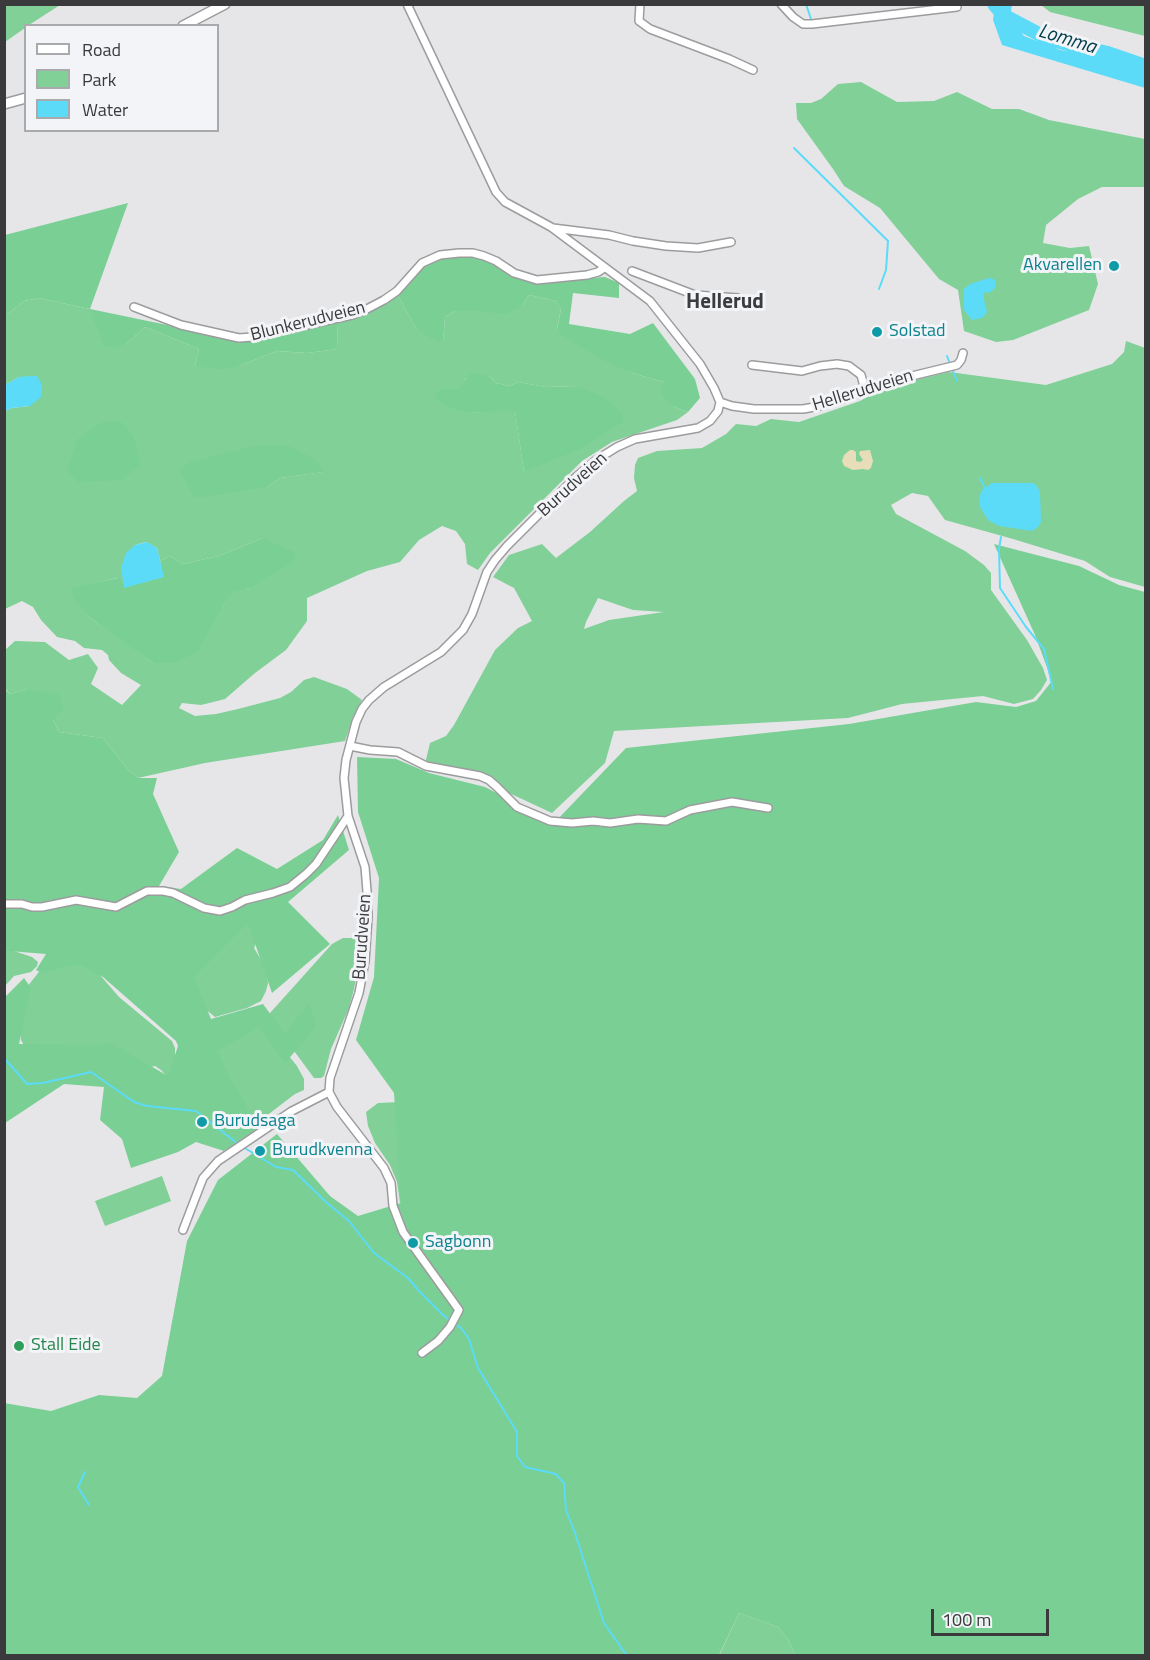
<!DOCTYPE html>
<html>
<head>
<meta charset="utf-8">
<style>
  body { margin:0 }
  #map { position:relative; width:1150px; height:1660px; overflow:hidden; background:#e6e6e9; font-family:"Titillium Web",sans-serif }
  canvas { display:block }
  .frame { position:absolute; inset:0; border:6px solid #3a3a3c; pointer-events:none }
  .legend { position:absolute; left:24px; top:24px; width:195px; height:108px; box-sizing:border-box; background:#f3f4f7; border:2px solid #a9aaac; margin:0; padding:8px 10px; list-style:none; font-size:18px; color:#3a3a3c }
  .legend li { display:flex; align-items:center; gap:12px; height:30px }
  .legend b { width:30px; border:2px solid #a9aaac }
  .scale { position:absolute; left:931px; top:1609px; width:118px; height:27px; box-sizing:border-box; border:3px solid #3a3a3c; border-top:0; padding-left:8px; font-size:18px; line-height:21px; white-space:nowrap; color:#3a3a3c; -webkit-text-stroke:4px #f3f4f7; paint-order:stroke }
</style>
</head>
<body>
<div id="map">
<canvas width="1150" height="1660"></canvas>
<div class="frame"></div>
<ul class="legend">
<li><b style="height:8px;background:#fff"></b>Road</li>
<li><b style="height:16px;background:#80d097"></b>Park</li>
<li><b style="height:16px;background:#5cdbf9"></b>Water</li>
</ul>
<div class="scale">100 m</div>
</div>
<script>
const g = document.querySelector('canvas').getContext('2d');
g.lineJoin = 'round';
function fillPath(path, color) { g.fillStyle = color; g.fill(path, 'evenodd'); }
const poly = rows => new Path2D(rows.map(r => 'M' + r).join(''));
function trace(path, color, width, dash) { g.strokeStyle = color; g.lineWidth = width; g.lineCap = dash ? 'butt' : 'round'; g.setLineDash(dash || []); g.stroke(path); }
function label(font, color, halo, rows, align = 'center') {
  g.font = font + ' "Titillium Web",sans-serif'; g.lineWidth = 6; g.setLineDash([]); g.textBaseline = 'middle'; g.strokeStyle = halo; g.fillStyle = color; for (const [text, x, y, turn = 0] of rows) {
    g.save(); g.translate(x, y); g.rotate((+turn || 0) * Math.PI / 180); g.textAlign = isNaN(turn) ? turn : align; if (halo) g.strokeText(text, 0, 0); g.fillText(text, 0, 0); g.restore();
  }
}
const green = poly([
  [5,4,60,4,60,5,29,25,26,26,25,28,5,42,5,25,6,23,5,20],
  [1041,5,1145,5,1145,36,1050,12],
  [861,82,897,102,934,101,957,92,992,109,1019,109,1049,120,1145,139,1145,187,1102,187,1078,199,1046,225,1043,243,1070,248,1089,246,1098,284,1089,310,1013,340,996,342,964,331,958,290,939,279,880,208,844,186,833,169,797,119,796,103,811,103,821,99,838,84],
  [397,294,416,328,443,341,445,317,455,311,479,311,522,306,529,295,556,301,561,309,557,329,632,373,664,382,674,407,688,412,677,420,612,442,582,461,490,553,478,570,467,564,465,544,456,531,442,526,419,540,400,562,367,571,307,598,307,621,286,650,255,673,225,699,201,705,182,703,179,708,195,716,216,714,238,709,280,698,291,692,304,680,314,677,347,689,362,700,353,717,345,741,205,763,138,778,129,771,103,738,59,732,53,720,27,689,10,694,5,688,5,650,15,641,45,642,69,660,88,654,98,668,91,684,122,705,141,685,121,673,109,660,108,655,102,650,84,648,75,641,57,637,41,620,33,607,22,601,5,609,5,411,12,408,30,406,19,377,5,385,5,316,24,301,39,298,90,309,126,344,145,327,199,349,195,366,239,366,277,351,307,353,338,349,337,323,371,312],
  [489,376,496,383,510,386,518,382,545,387,578,386,624,420,524,472,515,410,468,413,441,389,458,389,462,385,466,378],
  [287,445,323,472,280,478,267,487],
  [263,538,250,588,234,590,222,607,153,663,89,617,71,589,117,578,124,588,135,545,146,542,157,548,160,561,170,556,183,564,219,556],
  [1126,341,1145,348,1145,587,1110,577,1085,561,1013,539,945,520,928,496,912,493,891,505,896,514,965,551,984,565,991,573,991,590,1027,640,1043,668,1047,680,1041,690,1033,699,1014,704,983,696,902,704,848,718,614,731,605,763,552,813,509,793,491,776,455,767,443,767,425,764,430,743,446,736,454,725,495,650,518,628,532,621,514,588,493,577,509,555,542,544,556,558,590,532,624,501,637,491,634,478,635,465,638,458,657,451,702,448,726,434,736,424,756,426,771,419,799,422,860,401,882,388,949,372,1046,385,1112,364,1124,352],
  [598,598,633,610,664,612,609,620,584,629,586,622],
  [246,913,260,935,254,948,266,968,268,983,266,991,261,1001,247,1008,215,1017,204,1008,189,975],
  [343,938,354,938,360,942,361,949,354,989,349,1008,331,1049,324,1076,321,1078,314,1078,269,1017,270,1013,332,944],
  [5,948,32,957,38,962,37,966,31,972,14,976,5,986],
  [71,960,94,968,119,997,172,1041,175,1048,175,1077,172,1082,161,1070,155,1066,147,1068,29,1054,21,1040,19,1020,27,987,42,968],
  [256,1023,268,1030,297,1066,304,1079,304,1090,295,1094,257,1123,249,1113,212,1048],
  [399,1102,442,1187,400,1203,397,1182,390,1165,375,1143,368,1126,366,1112,378,1103],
  [162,1176,171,1201,105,1226,95,1201],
  [739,1613,778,1627,789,1641,795,1655,719,1656]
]);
const forest = poly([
  [128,203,90,309,172,326,251,340,337,323,338,349,307,353,277,351,239,366,220,369,195,366,199,349,145,327,126,344,113,348,103,345,90,309,39,298,24,301,5,316,5,235],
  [473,254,528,282,605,277,619,283,619,298,573,293,569,324,630,334,653,323,695,379,700,398,688,412,674,407,662,395,661,390,664,382,632,373,597,357,563,336,557,330,561,309,556,301,529,295,522,306,506,314,479,311,455,311,445,317,443,341,438,341,423,334,416,328,397,294,426,264,443,256],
  [471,372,489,376,496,383,510,386,518,382,545,387,578,386,605,398,622,414,624,421,582,448,524,472,515,411,468,413,445,406,435,398,436,394,441,389,458,389],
  [120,421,134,437,141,465,121,480,78,482,67,470,78,439,101,423],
  [287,445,316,460,324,472,280,478,267,487,195,498,180,471,188,463,252,446],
  [263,538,296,553,294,561,250,588,234,591,222,607,197,652,176,662,153,663,127,645,89,617,74,599,71,588,118,578,125,587,163,577,160,561,170,556,183,564,219,556],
  [994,544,1079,566,1119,585,1145,592,1145,1655,795,1655,789,1641,778,1627,739,1613,719,1655,5,1655,4,1403,51,1411,99,1395,137,1398,162,1376,187,1241,218,1180,277,1134,330,1196,358,1216,401,1203,394,1093,356,1040,374,977,379,878,358,812,357,757,396,759,429,773,485,787,554,823,626,748,849,724,976,702,1016,707,1036,701,1052,681,1035,635],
  [4,688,10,694,27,689,59,694,63,709,53,720,59,732,103,738,129,771,138,778,157,778,153,794,179,852,159,886,181,889,237,848,277,869,323,840,338,815,349,850,288,902,330,944,272,993,248,923,194,977,211,1019,263,1004,285,1034,309,1002,316,1027,285,1063,259,1027,218,1051,226,1071,259,1128,224,1151,196,1142,178,1152,131,1168,122,1139,100,1120,104,1087,64,1084,5,1123,5,997,24,978,31,988,19,1044,99,1045,109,1042,168,1076,178,1046,176,1041,103,977,82,965,66,966,42,973,36,970,46,954,9,951,5,948]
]);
const sand = poly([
  [850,450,853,450,856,452,856,461,860,462,863,460,859,454,860,451,870,450,873,461,871,468,868,470,863,469,853,470,844,466,842,461,844,455]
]);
const water = poly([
  [995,4,1012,5,1010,17,1024,36,1060,50,1110,56,1145,71,1145,88,1002,45,993,20],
  [989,278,994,279,996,282,995,288,989,293,985,292,983,295,987,312,982,318,972,320,964,310,964,289,970,284],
  [31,376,37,376,42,385,41,397,30,406,12,408,5,411,5,385,19,377],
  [992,483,1033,483,1037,486,1040,492,1041,522,1038,527,1032,531,999,526,988,520,980,507,979,498,982,490],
  [147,542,157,548,164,577,124,588,121,568,126,553,135,545]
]);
const stream = poly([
  [806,4,811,19],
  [794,148,888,241,886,270,879,289],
  [947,356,949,361],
  [953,371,957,381],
  [980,478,985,488],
  [1001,537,999,549,1000,588,1026,627,1044,649,1053,689],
  [4,1058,27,1084,43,1083,91,1072,134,1102,147,1106,196,1111,238,1144],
  [243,1147,276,1167,293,1170,327,1203,349,1221,374,1253,408,1278,418,1290,444,1316,461,1328,469,1339,478,1368,517,1432,517,1456,525,1467,556,1474,564,1483,566,1510,575,1533,604,1623,627,1656],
  [85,1472,78,1487,89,1505]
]);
const river = poly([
  [994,4,1003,15,1050,40,1108,53,1146,66]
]);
const street = poly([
  [407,4,496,192,505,202,551,227,650,301,700,364,714,388,720,402,718,411,710,421,698,428,635,439,617,447,596,460,577,476,507,546,495,560,487,572,472,614,463,630,441,652,384,687,369,700,362,709,356,722,346,760,344,778,348,816,365,867,367,891,368,917,365,961,359,993,330,1078,329,1092,337,1107,384,1168,391,1183,393,1206,403,1232,459,1310,450,1327,438,1341,422,1353],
  [640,4,639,21,650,29,729,59,753,70],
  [781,4,793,17,803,24,812,24,957,7],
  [553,228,609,235,633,241,666,246,698,248,731,242],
  [632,271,695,295,738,298],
  [134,307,181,325,239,338,252,337,352,315,365,310,384,300,397,291,422,263,440,255,459,253,473,253,484,256,496,261,514,273,537,280,587,275,598,272,604,268],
  [752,365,802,371,820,366,837,364,849,366,861,375,865,390],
  [720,402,732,406,754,409,803,409,820,406,841,400,879,384,957,365,961,360,963,353],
  [350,746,370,750,398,752,426,766,480,776,489,780,497,787,517,807,550,821,572,823,593,821,610,823,638,819,666,821,690,810,732,802,768,808],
  [4,904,22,904,32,907,42,907,76,900,116,907,147,891,163,891,173,893,204,908,220,911,232,907,245,900,273,893,290,887,306,874,316,864,348,816],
  [183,1230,203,1178,218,1161,292,1111,329,1092]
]);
const secondary = poly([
  [183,26,225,4],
  [4,104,26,98]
]);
const markers = [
  [1114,266,6,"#0f9aa8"],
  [877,332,6,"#0f9aa8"],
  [202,1122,6,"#0f9aa8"],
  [260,1151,6,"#0f9aa8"],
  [413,1243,6,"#0f9aa8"],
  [19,1346,6,"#2e9e5b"]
];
const cultureNames = [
  ["Akvarellen",1102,266,"right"],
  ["Solstad",889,332],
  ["Burudsaga",214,1122],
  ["Burudkvenna",272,1151],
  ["Sagbonn",425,1243]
];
const streetNames = [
  ["Blunkerudveien",308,322,-14],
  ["Hellerudveien",863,391,-17],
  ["Burudveien",573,485,-42],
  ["Burudveien",363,937,-86]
];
const leisureNames = [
  ["Stall Eide",31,1346]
];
const waterNames = [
  ["Lomma",1067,40,17]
];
const quarterNames = [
  ["Hellerud",725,303]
];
fillPath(green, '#80d097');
fillPath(forest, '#7acf94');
fillPath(sand, '#e7ddb8');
fillPath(water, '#5cdbf9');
trace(stream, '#5cdbf9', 2);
trace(river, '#5cdbf9', 14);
trace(street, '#9c9c9f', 10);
trace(secondary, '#9c9c9f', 12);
trace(street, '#fff', 7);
trace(secondary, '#fff', 9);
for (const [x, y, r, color] of markers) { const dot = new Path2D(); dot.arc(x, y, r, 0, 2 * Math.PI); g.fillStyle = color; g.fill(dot); trace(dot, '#f3f4f7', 2); }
label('18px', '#0d838f', '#f3f4f7', cultureNames, 'left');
label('18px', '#3a3a3c', '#f3f4f7', streetNames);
label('18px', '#27864d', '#f3f4f7', leisureNames, 'left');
label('italic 20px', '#05424e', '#f3f4f7', waterNames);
label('bold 21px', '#3b3c3e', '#f3f4f7', quarterNames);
</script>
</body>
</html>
